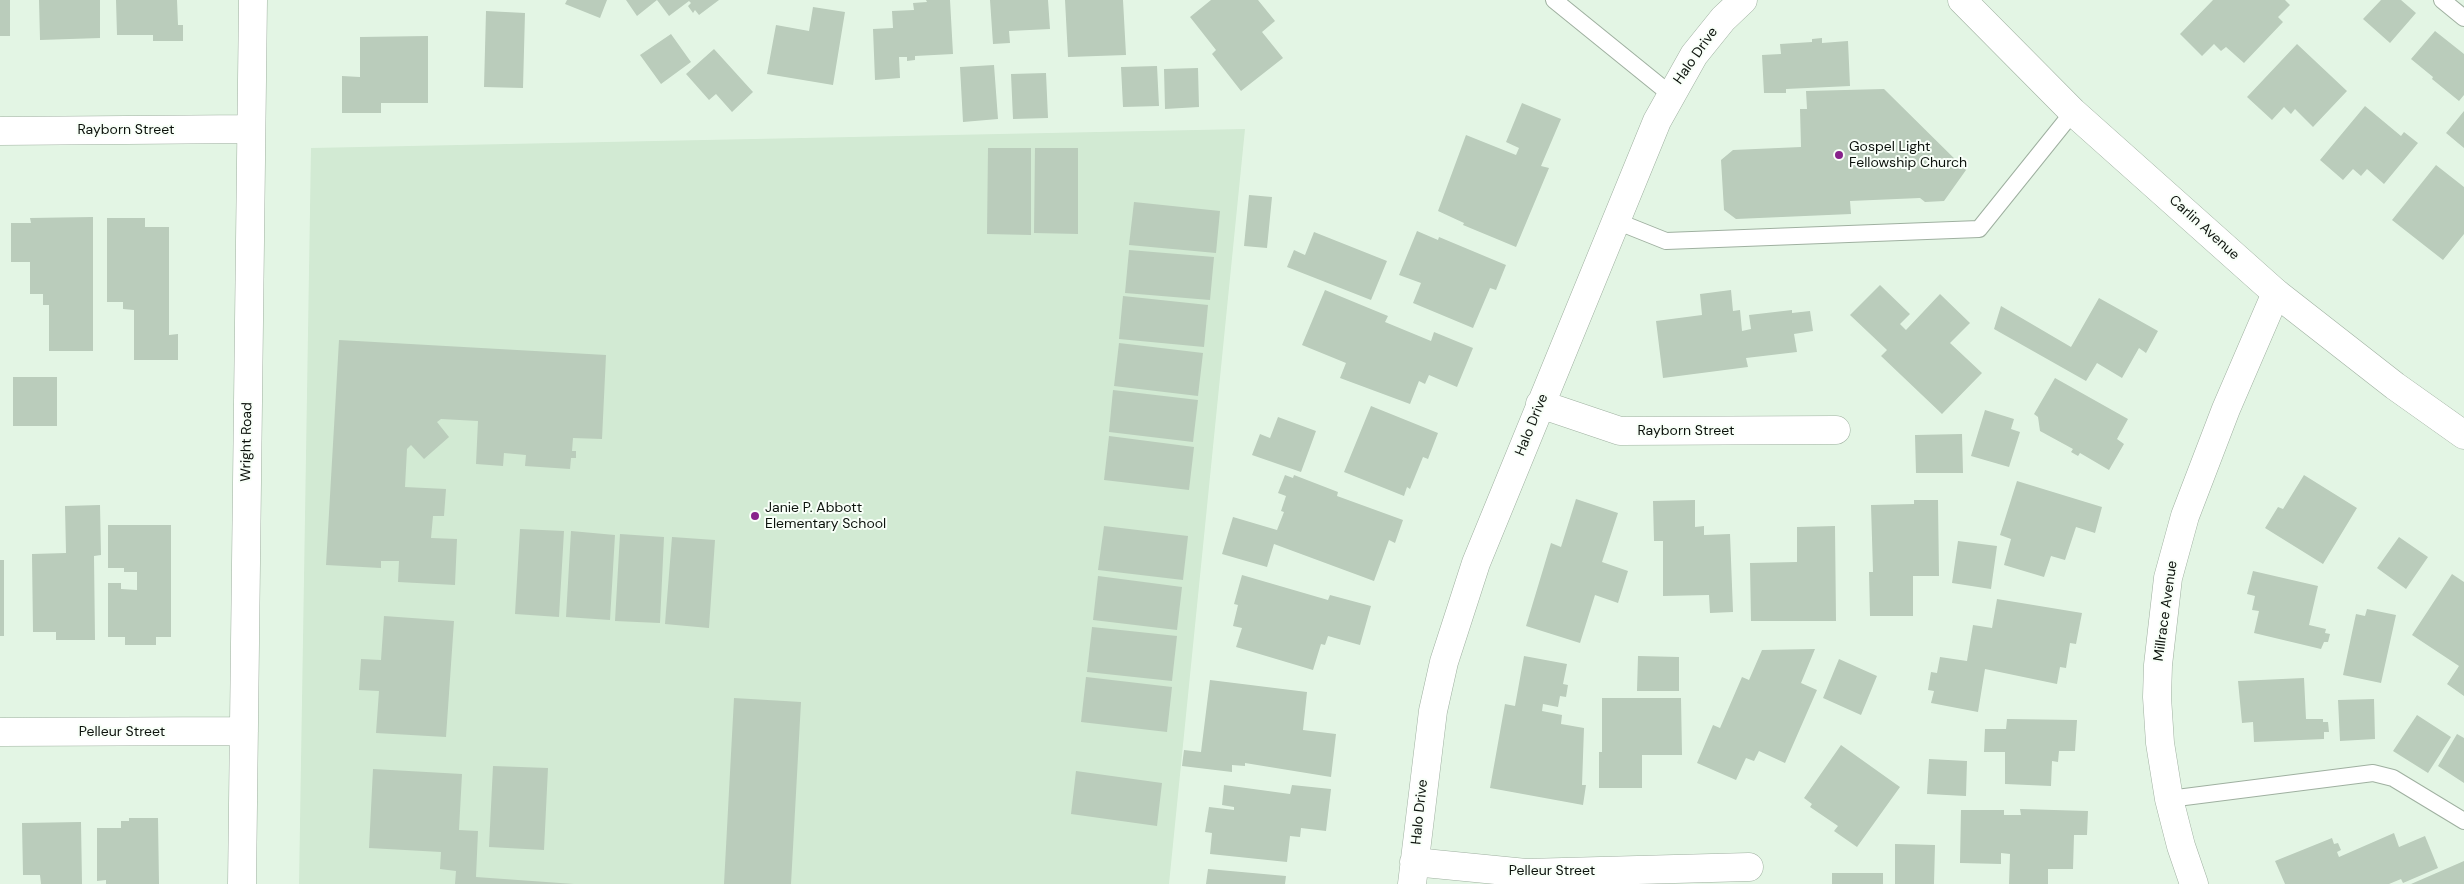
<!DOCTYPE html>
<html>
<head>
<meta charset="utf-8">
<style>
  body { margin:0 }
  canvas { display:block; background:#e3f5e4 }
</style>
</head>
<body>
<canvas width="2464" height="884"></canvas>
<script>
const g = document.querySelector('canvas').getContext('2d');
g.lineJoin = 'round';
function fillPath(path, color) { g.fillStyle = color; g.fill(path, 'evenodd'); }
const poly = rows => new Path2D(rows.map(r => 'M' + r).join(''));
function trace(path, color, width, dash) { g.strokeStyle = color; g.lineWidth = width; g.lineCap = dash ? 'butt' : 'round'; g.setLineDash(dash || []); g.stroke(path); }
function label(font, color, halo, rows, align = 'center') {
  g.font = font + ' "DM Sans",sans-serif'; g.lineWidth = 4; g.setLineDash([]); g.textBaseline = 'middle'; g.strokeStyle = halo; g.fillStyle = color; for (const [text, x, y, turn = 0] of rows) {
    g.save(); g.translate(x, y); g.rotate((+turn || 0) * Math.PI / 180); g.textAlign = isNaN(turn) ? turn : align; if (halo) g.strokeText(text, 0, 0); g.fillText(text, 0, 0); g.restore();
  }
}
const built = poly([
  [1245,129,1169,884,299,884,311,148]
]);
const building = poly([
  [0,0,10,0,10,36,0,36],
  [39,0,100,0,100,38,40,40],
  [116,0,177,0,178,25,183,25,183,41,153,41,153,35,117,35],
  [567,0,607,0,600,18,565,4],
  [626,0,719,0,699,15,695,10,693,13,688,6,691,3,689,1,669,16,657,0,637,16],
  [926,0,950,0,953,54,915,56,915,60,907,61,907,57,899,57,900,78,875,80,873,29,893,28,892,11,914,10,913,3,927,2],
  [990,0,1048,0,1050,29,1009,31,1010,43,993,44],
  [1065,0,1123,0,1126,55,1068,57],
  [1211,0,1258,0,1275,21,1262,32,1283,58,1241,91,1212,54,1216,50,1190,17],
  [2213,0,2285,0,2290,5,2278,17,2283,22,2244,63,2226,47,2221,51,2214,44,2202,56,2180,34],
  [2381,0,2401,0,2416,13,2390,43,2363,19],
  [813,7,845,12,833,85,767,74,776,25,809,31],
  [486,11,525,13,523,88,484,87],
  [2435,31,2464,54,2464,95,2459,101,2432,79,2433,77,2411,59],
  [671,34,691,62,661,84,640,55],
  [428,36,428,103,381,103,381,113,342,113,342,76,360,77,360,37],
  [1822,38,1822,43,1848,41,1850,86,1786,89,1786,93,1764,93,1762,55,1781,54,1780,44,1812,42,1812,39],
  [2297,44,2347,91,2313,127,2295,109,2291,114,2284,107,2272,120,2247,97],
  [714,49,753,92,732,112,716,94,709,100,686,74],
  [994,65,998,119,963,122,960,67],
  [1157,66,1159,106,1123,107,1121,67],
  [1198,68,1199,107,1165,109,1164,69],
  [1046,73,1048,118,1013,119,1011,74],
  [1884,89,1966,170,1944,201,1925,202,1920,198,1850,201,1851,214,1736,219,1724,210,1721,160,1733,150,1801,147,1800,109,1807,109,1806,91],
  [1522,103,1561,119,1541,166,1549,168,1516,247,1463,225,1464,223,1438,211,1466,135,1516,155,1519,148,1506,142],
  [2365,106,2401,136,2404,132,2418,143,2384,184,2367,169,2361,176,2353,169,2343,180,2320,160],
  [2464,111,2464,148,2446,133],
  [988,148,1031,148,1031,235,987,234],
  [1035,148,1078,148,1078,234,1034,233],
  [2436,165,2464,187,2464,234,2443,260,2392,220],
  [1249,195,1272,197,1267,248,1244,246],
  [1134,202,1220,211,1216,253,1129,245],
  [93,217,93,351,49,351,49,305,43,305,43,294,30,294,30,262,11,262,11,223,31,223,30,218],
  [107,218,145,218,145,227,169,227,169,335,178,334,178,360,134,360,134,310,123,309,123,302,107,302],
  [1417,231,1438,240,1439,237,1506,265,1496,290,1490,288,1473,328,1413,303,1421,283,1399,275],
  [1314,232,1387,261,1371,300,1287,267,1294,250,1305,255],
  [1129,250,1214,257,1210,300,1125,293],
  [1880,285,1910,314,1900,324,1906,330,1940,294,1970,323,1950,343,1982,373,1942,414,1881,356,1887,350,1850,315],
  [1325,290,1388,316,1385,322,1431,341,1434,332,1473,348,1457,387,1429,375,1425,384,1419,381,1410,404,1340,378,1346,363,1302,345],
  [1731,290,1733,311,1740,310,1742,331,1751,329,1749,315,1792,310,1792,313,1810,311,1813,331,1794,334,1797,352,1746,358,1748,367,1663,378,1656,321,1702,315,1700,294],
  [1123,296,1208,305,1204,347,1119,339],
  [2099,298,2158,331,2146,353,2139,348,2122,378,2097,363,2086,381,1994,329,2001,306,2071,347],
  [339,340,606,355,602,439,573,438,572,451,576,451,576,458,571,458,570,469,525,466,526,455,504,453,503,466,476,464,478,421,441,419,437,422,449,437,424,459,411,445,407,449,405,487,446,489,444,516,433,516,431,538,457,539,455,585,398,582,399,561,381,561,381,568,326,565],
  [1119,343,1203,353,1198,396,1114,386],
  [13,377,57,377,57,426,13,426],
  [2055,378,2128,419,2117,439,2124,444,2109,470,2080,453,2078,456,2071,452,2073,449,2040,431,2038,417,2034,414],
  [1113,390,1198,400,1193,442,1109,432],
  [1371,406,1438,433,1428,459,1423,457,1410,489,1407,487,1404,496,1344,472],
  [1985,410,2014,419,2011,429,2020,432,2009,467,1971,456],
  [1278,417,1316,431,1301,472,1252,455,1260,434,1270,438],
  [1962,434,1963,473,1916,473,1915,435],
  [1109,436,1194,447,1189,490,1104,480],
  [1285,475,1293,478,1294,475,1338,492,1337,496,1403,520,1395,543,1389,540,1374,581,1274,544,1267,567,1222,554,1233,517,1277,530,1284,512,1281,511,1286,496,1278,493],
  [2304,475,2357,508,2323,564,2265,528,2278,507,2283,509],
  [2017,481,2102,507,2095,533,2076,527,2065,560,2051,556,2044,577,2004,565,2011,539,2000,535],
  [1576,499,1618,513,1602,562,1628,571,1618,603,1595,595,1580,643,1526,626,1551,543,1561,547],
  [1695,500,1695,527,1704,526,1704,535,1730,534,1733,612,1710,613,1709,595,1663,596,1663,541,1654,541,1653,501],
  [1914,500,1938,500,1939,576,1913,576,1913,616,1870,616,1869,572,1873,572,1871,505,1914,504],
  [100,505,101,555,94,556,95,640,56,640,56,632,33,632,32,554,66,553,65,506],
  [108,525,171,525,171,637,156,637,156,645,125,645,125,637,108,637,108,583,121,583,121,589,137,590,137,572,124,572,124,568,108,568],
  [1104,526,1188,536,1183,580,1098,570],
  [1835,526,1836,621,1751,621,1750,563,1797,562,1797,527],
  [520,529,564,531,559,617,515,614],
  [571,531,615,535,610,620,566,617],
  [620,534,664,537,660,623,615,621],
  [672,537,715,540,709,628,665,624],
  [2399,537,2428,557,2406,589,2377,568],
  [1958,541,1997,546,1991,589,1952,583],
  [0,560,4,560,4,636,0,636],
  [2253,571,2318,586,2309,625,2326,629,2325,633,2330,634,2328,642,2324,642,2321,649,2254,633,2259,611,2252,610,2255,596,2247,594],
  [2452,574,2464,582,2464,696,2447,684,2459,666,2412,635],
  [1242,575,1328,600,1330,595,1371,606,1360,645,1328,636,1325,645,1321,644,1313,670,1236,647,1242,628,1233,626,1238,605,1234,604],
  [1098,576,1182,587,1177,630,1093,620],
  [1997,599,2082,613,2076,644,2070,643,2066,668,2060,667,2057,684,1985,669,1978,712,1931,703,1934,691,1928,690,1931,672,1937,673,1940,657,1967,661,1973,625,1992,628],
  [2367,609,2396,615,2381,683,2343,675,2356,614,2365,616],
  [384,616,454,621,446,737,376,733,379,691,359,690,361,659,381,660],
  [1092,627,1177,636,1172,681,1087,672],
  [1815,649,1801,683,1817,690,1785,763,1759,751,1754,761,1746,758,1736,780,1697,763,1713,725,1720,728,1742,677,1749,680,1762,650],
  [1524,656,1567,664,1563,684,1568,685,1566,697,1560,696,1558,707,1543,704,1542,711,1562,715,1561,724,1584,728,1582,785,1586,785,1583,805,1490,788,1505,704,1515,706],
  [1638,656,1679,657,1679,691,1637,691],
  [1839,659,1877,676,1861,715,1823,698],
  [1086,677,1172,687,1167,732,1081,722],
  [2304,678,2306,719,2323,719,2323,722,2328,722,2329,732,2324,732,2324,739,2254,742,2253,722,2242,723,2238,681],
  [1210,680,1307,692,1303,730,1336,734,1331,777,1245,763,1245,766,1232,765,1232,772,1182,766,1184,750,1201,752],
  [734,698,801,702,791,884,724,884],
  [1602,698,1681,698,1682,755,1642,755,1642,788,1599,788,1599,752,1602,752],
  [2374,699,2375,739,2340,741,2338,700],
  [2417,715,2451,737,2428,773,2393,751],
  [2007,719,2077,720,2075,751,2059,751,2058,762,2052,761,2051,786,2005,784,2005,752,1984,752,1985,729,2006,729],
  [2457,734,2464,738,2464,783,2438,766],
  [1841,745,1900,787,1857,847,1834,831,1838,826,1810,807,1812,804,1804,798],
  [1929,759,1967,761,1966,796,1927,794],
  [493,766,548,768,544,850,489,847],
  [373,769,462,774,459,830,478,831,476,877,574,884,455,884,456,871,440,869,441,852,369,848],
  [1076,771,1162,783,1157,826,1071,814],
  [1224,785,1290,794,1292,785,1331,789,1326,831,1301,828,1300,837,1290,836,1287,862,1210,854,1212,833,1205,832,1209,807,1234,810,1234,807,1222,805],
  [2020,809,2088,811,2087,835,2074,835,2073,869,2048,869,2048,884,2009,884,2010,854,2001,853,2001,864,1960,863,1961,810,2004,810,2004,815,2021,815],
  [129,818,158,818,159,884,106,884,106,880,97,881,97,828,121,828,121,821,129,821],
  [81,822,82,884,41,884,40,875,23,875,22,823],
  [2394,833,2399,847,2425,836,2438,868,2403,883,2401,879,2389,884,2285,884,2275,861,2332,838,2334,844,2338,843,2341,850,2337,852,2339,857],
  [1895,844,1935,845,1934,884,1895,884],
  [2464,861,2464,884,2411,884],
  [1208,869,1286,876,1285,884,1206,884],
  [1832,873,1883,873,1883,884,1832,884]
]);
const lane = poly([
  [1554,0,1670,94],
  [2442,0,2464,18],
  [1616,221,1666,241,1979,229,2073,112],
  [2169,799,2373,773,2393,778,2464,821]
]);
const street = poly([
  [0,131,251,129],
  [1540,404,1620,431,1836,430],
  [0,732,244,731],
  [1414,862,1526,873,1749,867],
  [242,884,253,0],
  [1412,884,1433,711,1444,662,1476,563,1657,121,1694,55,1723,19,1743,0],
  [2194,884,2181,846,2169,799,2160,743,2157,697,2158,665,2168,578,2185,516,2226,409,2276,293]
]);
const secondary = poly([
  [1962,0,2073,112,2276,293,2395,386,2464,435]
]);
const markers = [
  [1839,155,5,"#87228a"],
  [755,516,5,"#87228a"]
];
const streetNames = [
  ["Halo Drive",1696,56,-55],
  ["Rayborn Street",126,130],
  ["Carlin Avenue",2204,228,42],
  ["Halo Drive",1532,425,-68],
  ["Rayborn Street",1686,431],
  ["Wright Road",247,442,-89],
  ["Millrace Avenue",2166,611,-82],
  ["Pelleur Street",122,732],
  ["Halo Drive",1420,812,-84],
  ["Pelleur Street",1552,871]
];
const poiNames = [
  ["Gospel Light",1849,147],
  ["Fellowship Church",1849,163],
  ["Janie P. Abbott",765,508],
  ["Elementary School",765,524]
];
fillPath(built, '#d2ead3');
fillPath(building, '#baccbb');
trace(lane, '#9fb0a0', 18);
trace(street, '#9fb0a0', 29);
trace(secondary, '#9fb0a0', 29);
trace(lane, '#fff', 16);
trace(street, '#fff', 28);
trace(secondary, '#fff', 28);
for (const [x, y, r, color] of markers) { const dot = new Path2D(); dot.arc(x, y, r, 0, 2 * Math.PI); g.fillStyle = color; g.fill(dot); trace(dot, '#f8fff8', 2); }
label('14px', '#0c120c', '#f8fff8', streetNames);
label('14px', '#0c120c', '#f8fff8', poiNames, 'left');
</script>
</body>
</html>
